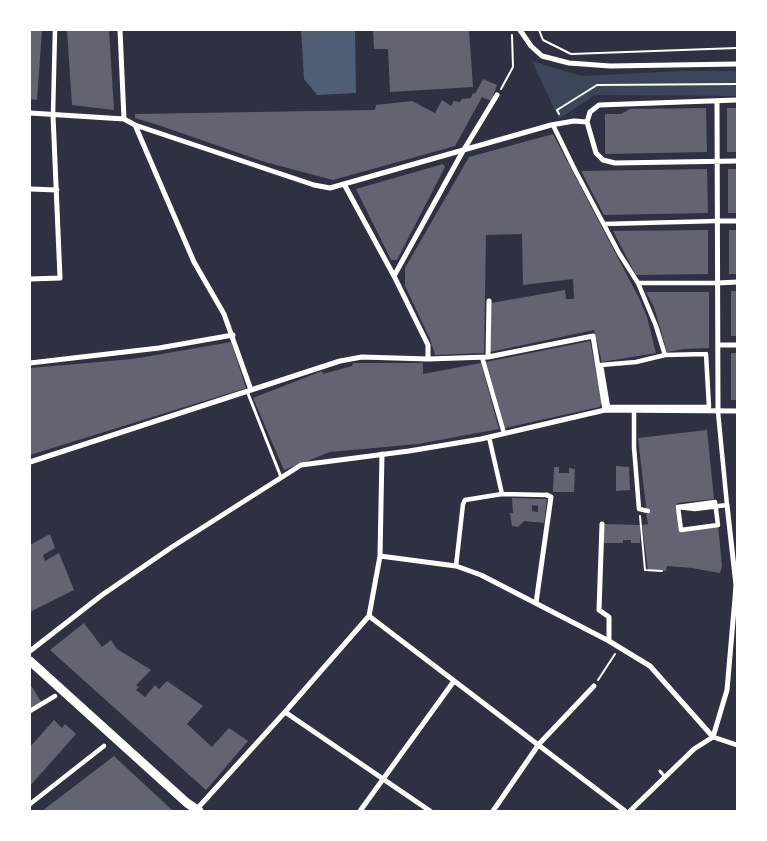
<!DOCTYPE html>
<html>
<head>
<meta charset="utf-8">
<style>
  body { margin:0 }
  #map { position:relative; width:767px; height:841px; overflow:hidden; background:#2d3142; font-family:Lato,sans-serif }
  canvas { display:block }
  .frame { position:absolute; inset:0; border:31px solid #fff; pointer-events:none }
</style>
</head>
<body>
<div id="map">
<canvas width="767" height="841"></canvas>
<div class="frame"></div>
</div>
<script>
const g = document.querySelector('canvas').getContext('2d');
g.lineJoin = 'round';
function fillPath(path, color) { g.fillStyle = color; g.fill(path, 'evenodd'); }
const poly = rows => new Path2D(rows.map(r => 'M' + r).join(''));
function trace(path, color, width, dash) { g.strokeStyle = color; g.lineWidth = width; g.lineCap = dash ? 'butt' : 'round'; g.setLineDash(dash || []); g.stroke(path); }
const green = poly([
  [532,61,581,76,681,71,737,71,737,96,595,95,559,119]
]);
const water = poly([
  [301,30,355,30,356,93,317,95,304,79]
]);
const building = poly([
  [30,30,42,30,37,100,30,99],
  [67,30,109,30,114,110,72,105],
  [373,30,469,30,473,87,390,92,388,49,374,49],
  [483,79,497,85,491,101,482,97,455,146,333,180,265,162,158,125,135,118,135,114,375,110,376,105,412,101,435,113,442,100,451,106,454,101,460,102,462,99,471,98,473,93,475,94],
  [706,108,707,152,605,154,605,114,621,114,630,109],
  [727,108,737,108,737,152,727,152],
  [553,134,640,300,647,317,656,353,602,362,594,330,490,352,491,303,565,290,566,299,574,299,573,279,523,285,522,234,486,235,484,353,435,355,430,339,405,286,405,268,469,157],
  [443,164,445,167,397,260,391,260,356,189],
  [707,169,708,213,604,215,581,171],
  [728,169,737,169,737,213,728,213],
  [708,230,708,274,636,275,613,231],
  [729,230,737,230,737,274,729,274],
  [731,291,737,291,737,336,731,336],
  [646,292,709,292,709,348,684,349,667,352,654,307],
  [590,341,602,403,599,407,505,428,486,362],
  [231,342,246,388,30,455,30,368,133,359],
  [731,353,737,353,737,400,731,400],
  [353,363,423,363,423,374,481,363,499,429,418,444,330,452,284,470,253,398,322,371,323,374,352,366],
  [707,430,714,499,677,503,677,507,681,530,718,525,722,566,720,573,692,568,667,566,666,571,648,570,642,525,648,524,646,514,648,514,646,507,638,438],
  [616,466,629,467,630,490,616,491],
  [554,467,559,467,559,473,569,473,569,468,575,469,574,492,553,492],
  [512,498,547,499,544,523,524,521,518,527,512,526,510,513,513,513],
  [532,505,538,506,538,512,532,511],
  [604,524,640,525,640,543,631,543,631,540,623,540,623,543,604,543],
  [50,534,55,548,43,555,45,561,59,553,74,590,30,612,30,545],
  [84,623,102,647,111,640,117,649,151,670,136,685,139,687,136,690,145,697,155,685,159,689,167,681,203,706,187,724,212,747,229,728,248,741,206,790,50,650],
  [30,684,42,703,30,709],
  [54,720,62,728,65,724,76,734,30,786,30,747],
  [114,756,173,811,42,811]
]);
const path = poly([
  [539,30,543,40,571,54,737,48],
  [501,89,513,67,512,35],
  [559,114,557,110,597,85,737,84],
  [640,516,645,570,662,571],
  [598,680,615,654]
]);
const service = poly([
  [247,391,281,477],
  [660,771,665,777]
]);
const pedestrian = poly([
  [53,115,55,30],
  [553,125,574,168,619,253,638,283,656,326,665,355],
  [604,224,717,221],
  [638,283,718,283],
  [706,354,709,407,608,407,601,365,636,362,665,355,706,354],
  [482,357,504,433],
  [634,410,634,447,639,509,648,511],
  [489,437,502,494],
  [715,502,718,525,681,530,678,507,715,502],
  [678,507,695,509,727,505,718,412],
  [456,566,463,504,465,500,502,494,547,495],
  [30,711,55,696],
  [30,804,104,746]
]);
const minor = poly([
  [120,30,124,119],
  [520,30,531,46,542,56,569,63,610,66,737,64],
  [737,100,599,105,590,112,587,122,596,153,603,160,615,163,737,161],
  [717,101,718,412],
  [30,113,124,119,135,125,314,185,330,188,551,125,574,121,587,122],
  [135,125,194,262,224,314,251,390],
  [344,184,394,276,428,345,428,359],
  [30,189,57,190],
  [717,221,737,221],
  [394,276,463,151,497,95],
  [30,279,60,278,53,115],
  [718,283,737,282],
  [718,345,737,345],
  [488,357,489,301],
  [30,363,159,348,233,335],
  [30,462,340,361,362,357,428,359,488,357,593,336,605,410],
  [602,524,599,610,609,617,609,641],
  [380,556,456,566,481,575,609,641,650,666,713,737,737,745],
  [536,603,551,497,547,495],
  [369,616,625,811],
  [369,616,380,556,382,454],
  [30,651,102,595,172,547,301,465,409,451,481,439,605,410,737,411],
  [285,712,430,811],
  [713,737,727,690,735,598,736,585,727,505],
  [196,810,285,712,369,616],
  [360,811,454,681],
  [493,811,539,744,594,686],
  [630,811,694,749,713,737]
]);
const tertiary = poly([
  [30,661,187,803,199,811]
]);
fillPath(green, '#3c4559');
fillPath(water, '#4f5d75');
fillPath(building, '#626471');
trace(path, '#fff', 2);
trace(service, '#fff', 3);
trace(pedestrian, '#fff', 4.5);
trace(minor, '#fff', 5);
trace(tertiary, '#fff', 9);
</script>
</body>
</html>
